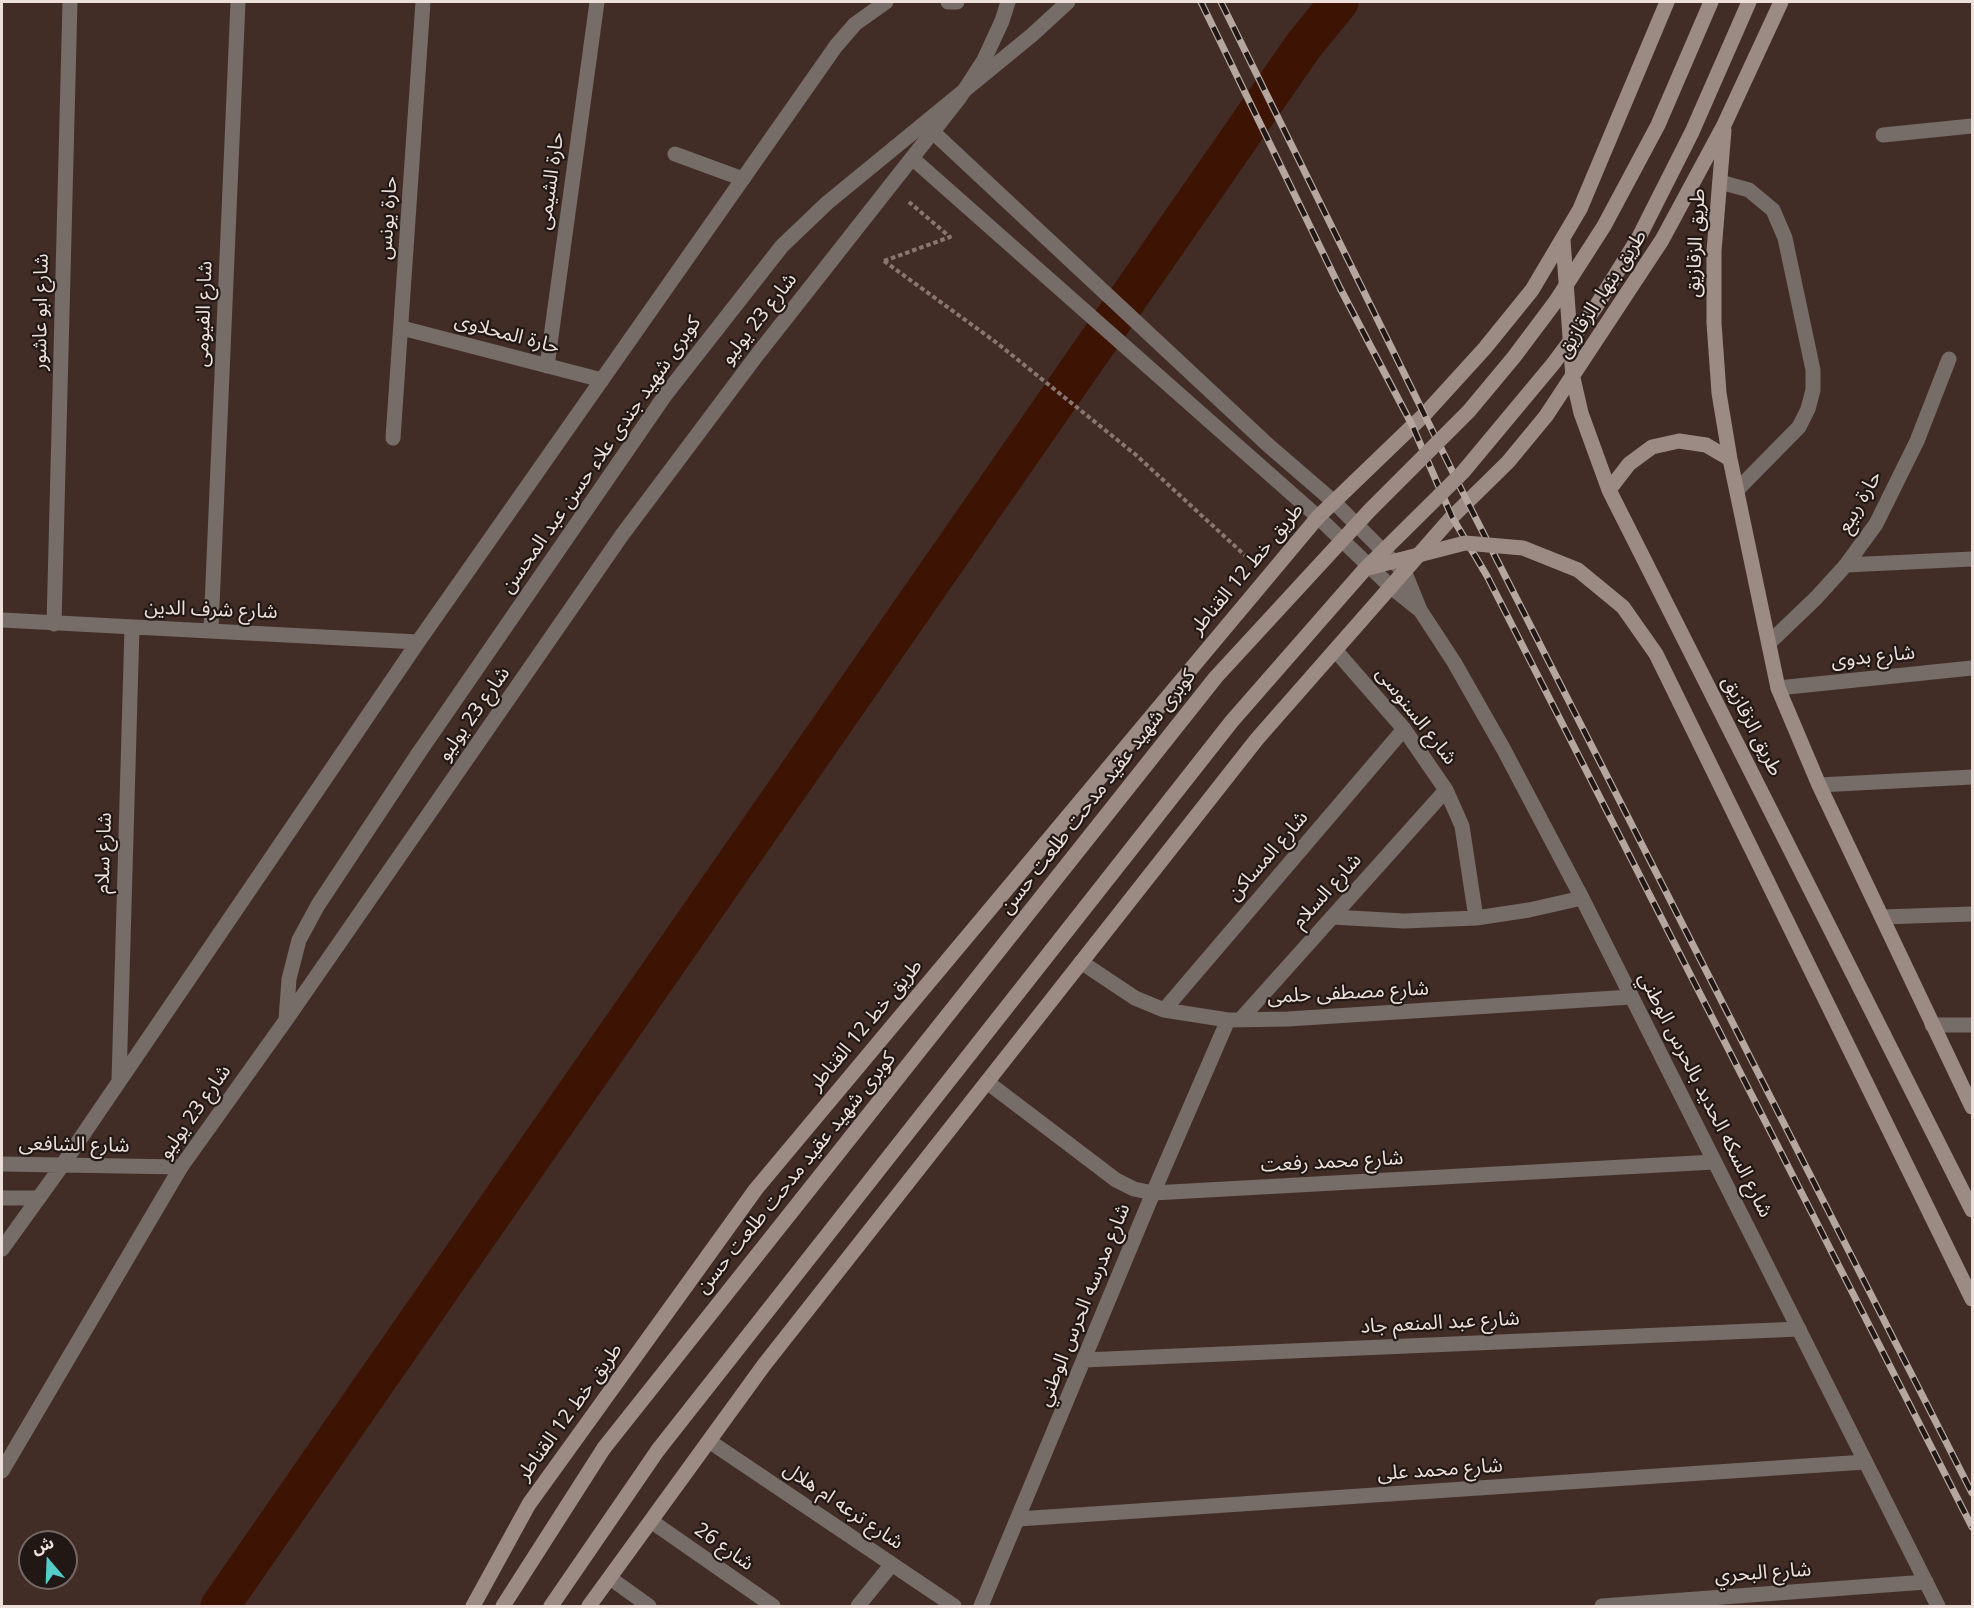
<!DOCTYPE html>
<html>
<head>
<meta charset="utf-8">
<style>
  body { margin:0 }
  #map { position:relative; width:1974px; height:1608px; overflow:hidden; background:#412d26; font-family:"Noto Sans","Noto Sans Arabic",sans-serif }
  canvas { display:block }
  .frame { position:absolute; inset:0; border:3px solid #ede0db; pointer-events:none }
  .north { position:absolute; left:18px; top:1530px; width:60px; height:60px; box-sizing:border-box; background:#211815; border:2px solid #736864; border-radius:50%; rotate:341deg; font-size:16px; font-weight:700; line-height:24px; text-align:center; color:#ede0db }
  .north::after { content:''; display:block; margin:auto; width:21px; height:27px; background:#54cdc8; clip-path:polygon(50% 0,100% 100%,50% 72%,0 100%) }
</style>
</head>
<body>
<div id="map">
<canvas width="1974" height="1608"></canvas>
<div class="frame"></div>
<div class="north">ش</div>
</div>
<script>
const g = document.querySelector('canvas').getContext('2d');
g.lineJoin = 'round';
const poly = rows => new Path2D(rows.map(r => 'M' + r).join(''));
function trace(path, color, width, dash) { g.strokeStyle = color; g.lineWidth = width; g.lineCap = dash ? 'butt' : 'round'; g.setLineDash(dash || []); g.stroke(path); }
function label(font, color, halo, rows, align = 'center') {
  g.font = font + ' "Noto Sans","Noto Sans Arabic",sans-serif'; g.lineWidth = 4.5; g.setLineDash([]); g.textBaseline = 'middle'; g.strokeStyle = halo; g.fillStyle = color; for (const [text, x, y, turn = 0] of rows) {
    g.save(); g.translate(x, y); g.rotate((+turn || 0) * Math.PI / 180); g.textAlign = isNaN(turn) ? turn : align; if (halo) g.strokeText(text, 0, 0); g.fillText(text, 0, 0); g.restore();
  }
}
const canal = poly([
  [220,1606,1304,45,1339,2]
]);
const path = poly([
  [884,261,997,343,1136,455,1250,560],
  [884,261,950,237,909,202]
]);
const service = poly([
  [675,154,743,179],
  [1720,182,1749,190,1773,210,1785,238,1813,370,1813,390,1808,409,1799,427,1737,490],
  [2,1198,39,1198]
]);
const minor = poly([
  [1883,135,1972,126],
  [402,328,602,380],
  [547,366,597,2],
  [393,438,423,2],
  [1846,565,1972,559],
  [2,620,418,642],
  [54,624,70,2],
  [211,629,238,2],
  [1769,643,1816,598,1846,565,1876,524,1917,441,1949,359],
  [1336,651,1404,729,1446,790,1462,826,1476,918],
  [1778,688,1972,668],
  [1819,785,1972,777],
  [1332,917,1404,921,1476,918,1529,910,1582,898],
  [1882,917,1972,914],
  [1081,962,1135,998,1164,1010,1228,1020,1288,1019,1631,997],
  [1164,1010,1404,729],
  [1240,1020,1446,790],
  [1932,1025,1972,1025],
  [119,1080,132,628],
  [987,1082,1116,1180,1134,1189,1153,1193,1714,1162],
  [2,1164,181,1167],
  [2,1249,61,1167,418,642,836,46,855,24,886,2],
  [1084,1360,1799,1329],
  [709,1441,954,1606],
  [1018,1519,1865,1462],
  [651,1521,773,1606],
  [610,1578,649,1606],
  [858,1606,892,1564],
  [981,1606,1153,1193,1228,1020],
  [1602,1606,1926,1582]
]);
const tertiary = poly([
  [948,2,957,2],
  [933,132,1268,445,1334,502,1405,573,1420,610,1454,662,1504,750,1582,898,1938,1606],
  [912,158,1318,517,1391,587,1420,610],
  [286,1020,289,979,299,940,318,905,418,754],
  [2,1471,181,1167,286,1020,622,535,757,355,960,97,984,60,1002,21,1008,2]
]);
const secondary = poly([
  [1724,130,1714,251,1714,323,1719,393,1730,459,1778,688,1819,785,1972,1107],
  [1563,240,1573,378,1581,413,1609,490,1972,1210],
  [1609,490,1629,464,1652,447,1679,441,1706,445,1730,459],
  [473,1606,529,1504,756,1189,1318,517,1424,415,1485,348,1532,290,1580,209,1667,2],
  [503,1606,604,1448],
  [551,1606,658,1450],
  [589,1606,764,1365,1257,739,1452,517,1508,462,1546,416,1662,240,1724,125,1781,2]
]);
const rail = poly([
  [1201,2,1340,288,1412,425,1452,517,1487,576,1972,1527],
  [1221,2,1468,503,1972,1493]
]);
const tertiaryBridge = poly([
  [418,754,666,394,782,246,827,203,1032,35,1068,2]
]);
const secondaryBridge = poly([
  [1368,568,1465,543,1523,548,1578,570,1623,607,1656,654,1972,1299],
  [604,1448,1216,677,1370,510,1469,411,1514,357,1556,301,1604,226,1658,125,1711,2],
  [658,1450,1232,721,1365,569,1463,472,1553,364,1595,308,1639,237,1692,132,1749,2]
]);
const streetNames = [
  ["حارة الشيمى",551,181,-82],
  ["حارة يونس",388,218,-86],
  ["طريق الزقازيق",1696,243,-87],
  ["طريق بنها, الزقازيق",1602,294,-57],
  ["شارع ابو عاشور",41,312,-89],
  ["شارع الفيومى",204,314,-88],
  ["شارع 23 يوليو",759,319,-52],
  ["حارة المحلاوى",507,334,15],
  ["كوبرى شهيد جندى علاء حسن عبد المحسن",601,455,-55],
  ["حارة ربيع",1860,502,-60],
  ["طريق خط 12 القناطر",1247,569,-50],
  ["شارع شرف الدين",211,610,2],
  ["شارع بدوى",1873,657,-6],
  ["شارع 23 يوليو",474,714,-55],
  ["شارع السنوسى",1416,716,52],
  ["طريق الزقازيق",1752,726,63],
  ["كوبرى شهيد عقيد مدحت طلعت حسن",1098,792,-52],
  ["شارع سلام",104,853,-88],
  ["شارع المساكن",1268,856,-49],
  ["شارع السلام",1327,891,-48],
  ["شارع مصطفى حلمى",1348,993,-3],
  ["طريق خط 12 القناطر",866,1025,-50],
  ["شارع السكه الحديد بالحرس الوطني",1705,1095,63],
  ["شارع 23 يوليو",195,1112,-55],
  ["شارع الشافعى",74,1145,1],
  ["شارع محمد رفعت",1332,1162,-3],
  ["كوبرى شهيد عقيد مدحت طلعت حسن",796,1173,-51],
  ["شارع مدرسه الحرس الوطني",1084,1305,-68],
  ["شارع عبد المنعم جاد",1440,1323,-3],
  ["طريق خط 12 القناطر",570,1412,-54],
  ["شارع محمد على",1440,1470,-4],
  ["شارع ترعه ام هلال",843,1506,34],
  ["شارع 26",724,1547,35],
  ["شارع البحري",1763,1573,-4]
];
trace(canal, '#3d1303', 39);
trace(path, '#887771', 4, [4.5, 3]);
trace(service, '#766c68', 15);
trace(minor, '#766c68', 15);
trace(tertiary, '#766c68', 15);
trace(secondary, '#9c8b85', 15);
trace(rail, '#b5a6a0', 7);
trace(rail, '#211815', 4.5, [14]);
trace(tertiaryBridge, '#766c68', 15);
trace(secondaryBridge, '#9c8b85', 15);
label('20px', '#ede0db', '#211815', streetNames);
</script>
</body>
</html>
